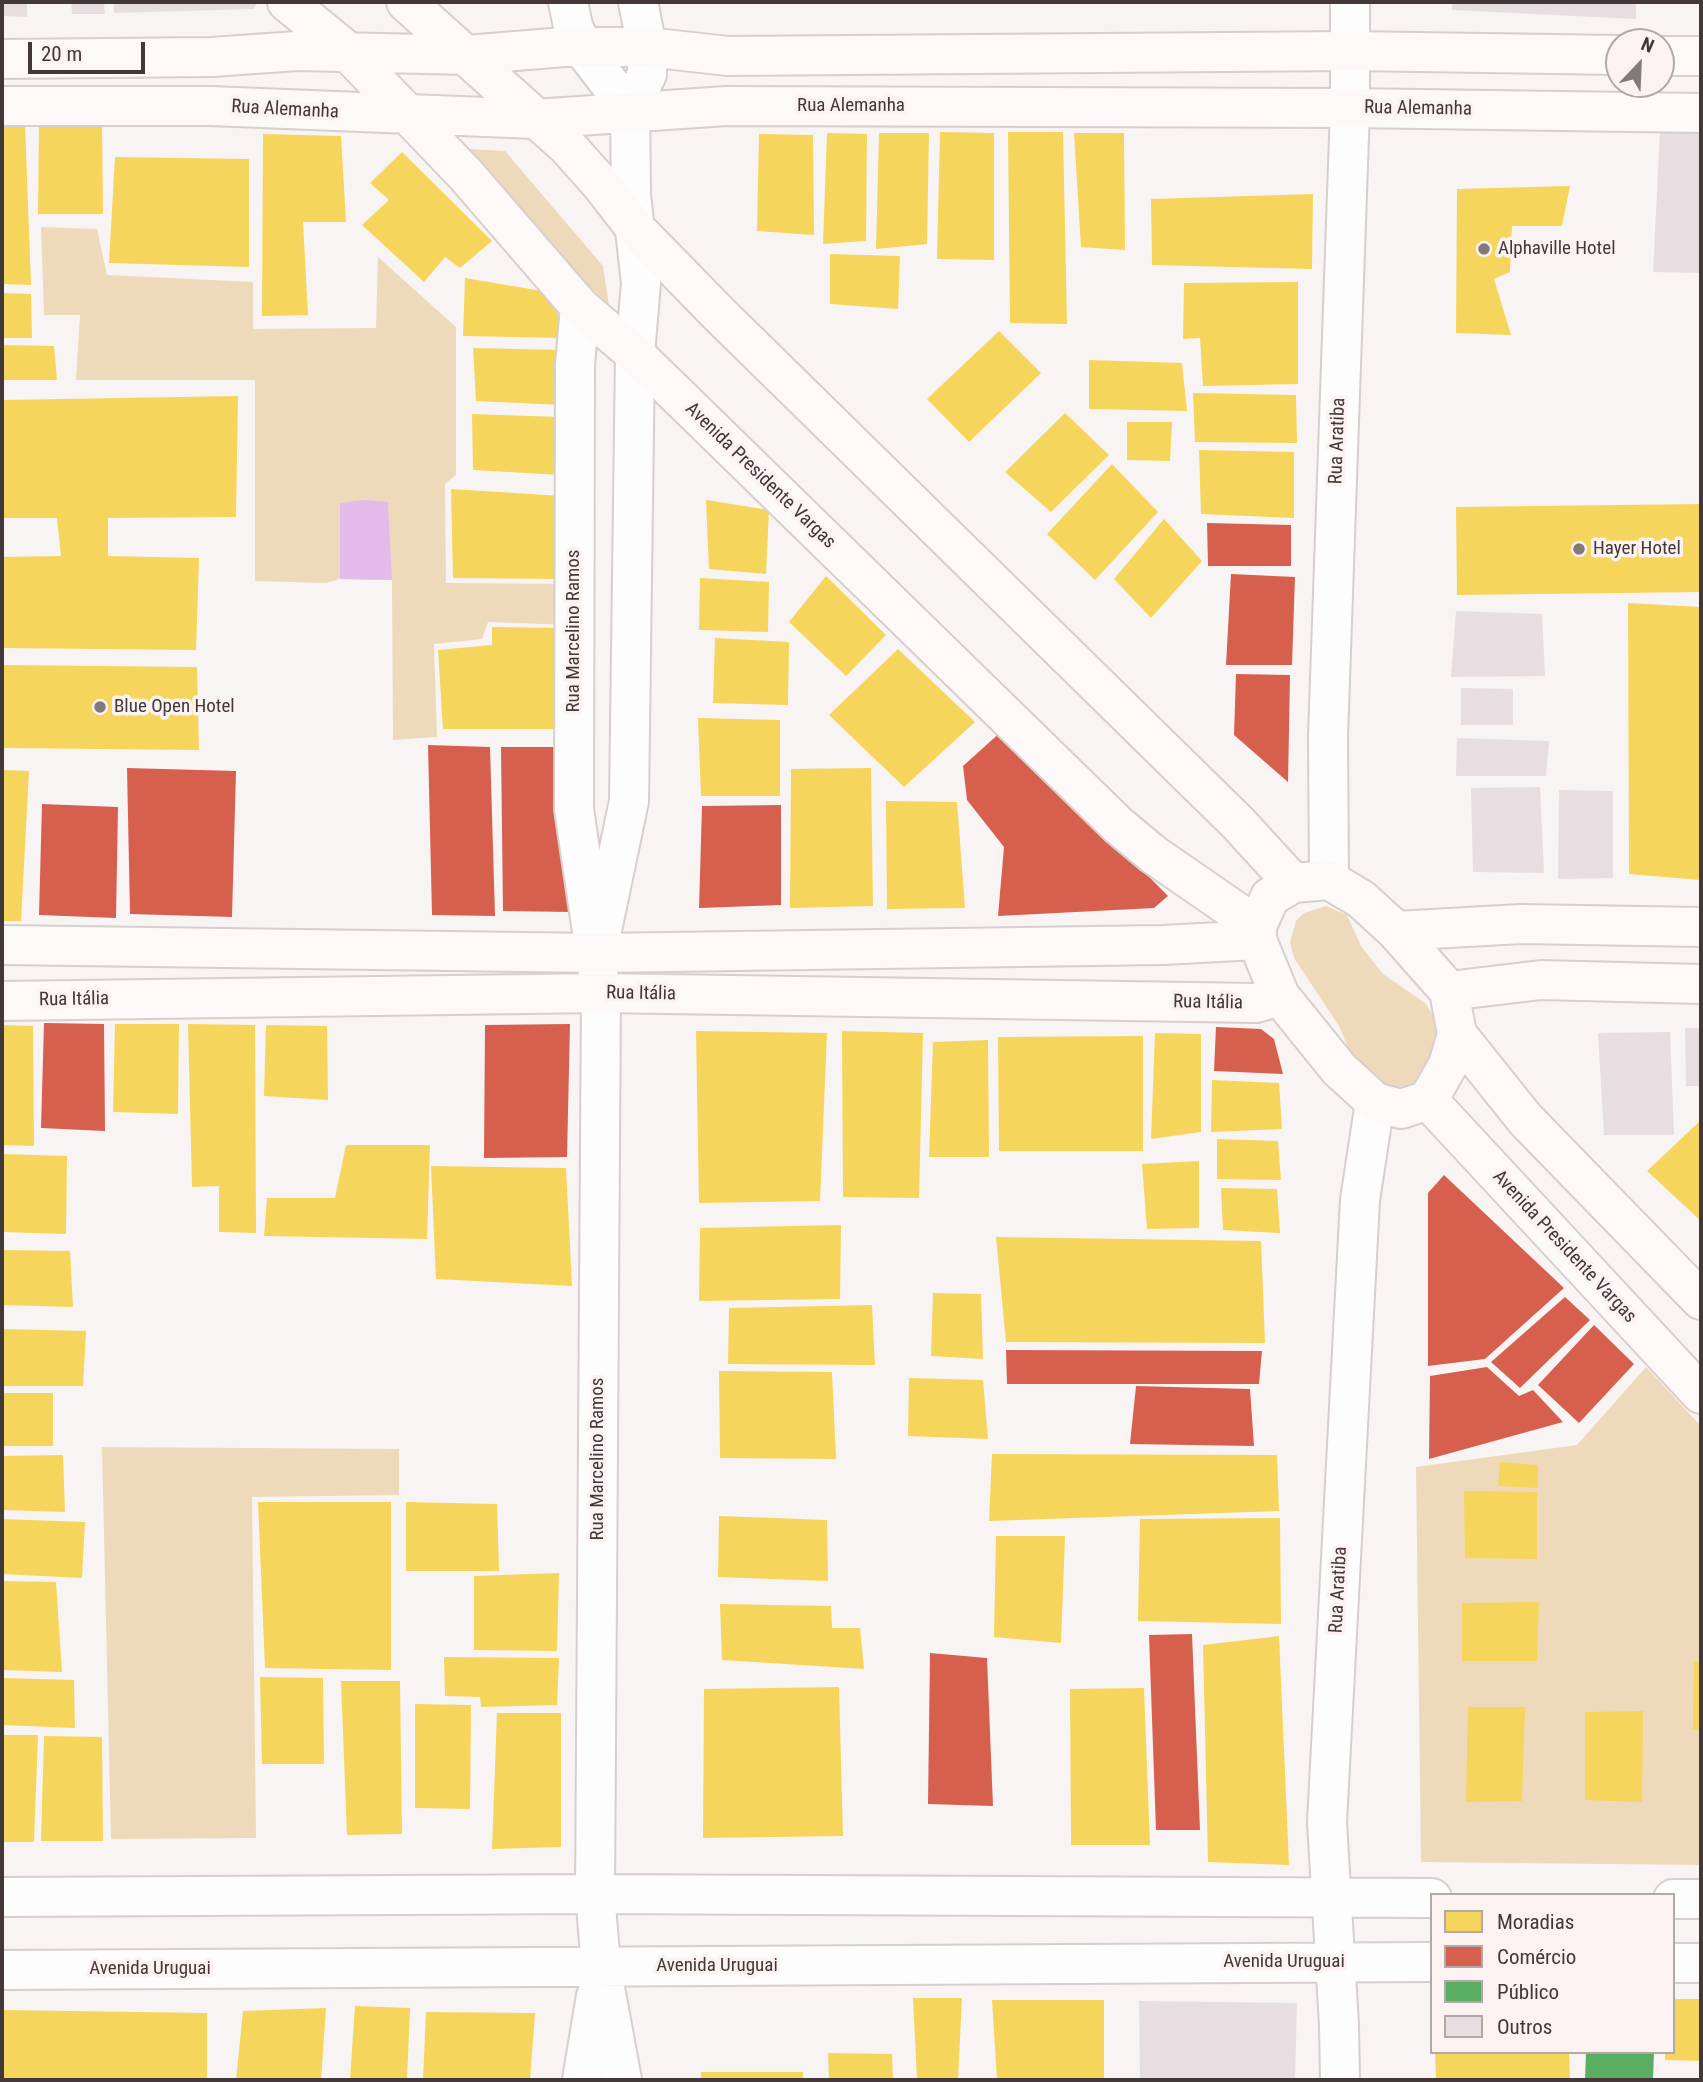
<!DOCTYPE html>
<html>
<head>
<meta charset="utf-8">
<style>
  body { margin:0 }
  #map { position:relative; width:1703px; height:2082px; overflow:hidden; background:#f9f4f4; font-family:"Roboto Condensed",sans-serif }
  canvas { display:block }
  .frame { position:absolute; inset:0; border:4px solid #423838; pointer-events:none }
  .legend { position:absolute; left:1430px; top:1893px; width:245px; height:161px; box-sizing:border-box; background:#fcf2f1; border:2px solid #b2a8a7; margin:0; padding:9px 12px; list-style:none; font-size:21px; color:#423838 }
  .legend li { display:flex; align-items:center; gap:14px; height:35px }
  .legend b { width:35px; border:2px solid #b2a8a7 }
  .north { position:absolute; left:1605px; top:28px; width:70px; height:70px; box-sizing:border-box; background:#fcf2f1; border:2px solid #b2a8a7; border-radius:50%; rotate:23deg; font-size:19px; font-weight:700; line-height:28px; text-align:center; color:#423838 }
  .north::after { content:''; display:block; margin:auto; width:24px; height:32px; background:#827a7a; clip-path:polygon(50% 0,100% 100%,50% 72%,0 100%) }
  .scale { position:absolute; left:28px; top:42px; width:117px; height:32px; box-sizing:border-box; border:4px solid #423838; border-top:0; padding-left:9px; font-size:21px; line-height:24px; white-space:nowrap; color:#423838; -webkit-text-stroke:5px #fcf2f1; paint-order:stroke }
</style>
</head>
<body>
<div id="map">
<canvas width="1703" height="2082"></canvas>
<div class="frame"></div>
<ul class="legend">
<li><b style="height:19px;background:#f6d55c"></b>Moradias</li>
<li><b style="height:19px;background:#d6604d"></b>Comércio</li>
<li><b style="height:19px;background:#5aae61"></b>Público</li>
<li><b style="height:19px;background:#e8dde1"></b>Outros</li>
</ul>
<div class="north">N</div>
<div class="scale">20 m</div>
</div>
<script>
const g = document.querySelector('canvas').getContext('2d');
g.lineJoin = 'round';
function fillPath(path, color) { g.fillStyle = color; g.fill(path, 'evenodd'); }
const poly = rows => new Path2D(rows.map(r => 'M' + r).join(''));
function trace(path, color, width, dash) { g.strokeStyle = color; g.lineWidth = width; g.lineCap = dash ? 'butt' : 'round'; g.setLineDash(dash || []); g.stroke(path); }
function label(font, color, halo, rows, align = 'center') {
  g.font = font + ' "Roboto Condensed",sans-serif'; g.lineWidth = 7; g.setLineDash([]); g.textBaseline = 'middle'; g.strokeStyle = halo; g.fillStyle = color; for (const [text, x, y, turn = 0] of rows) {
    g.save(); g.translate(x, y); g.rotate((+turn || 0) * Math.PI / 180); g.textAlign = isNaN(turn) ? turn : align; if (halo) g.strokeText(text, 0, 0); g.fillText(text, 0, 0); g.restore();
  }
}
const green = poly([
  [453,148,505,151,603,266,609,306],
  [41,227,97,229,107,275,253,282,253,329,376,328,378,257,456,327,456,475,445,484,446,583,570,584,570,625,488,622,482,639,434,644,437,737,393,740,392,580,340,579,326,583,255,581,255,380,76,380,80,315,44,315],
  [1326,906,1347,915,1361,946,1383,974,1425,1003,1434,1016,1439,1032,1426,1075,1414,1084,1387,1089,1361,1078,1339,1026,1294,958,1290,942,1296,921,1304,913],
  [1646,1367,1701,1426,1701,1865,1421,1862,1416,1467,1577,1445],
  [102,1447,399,1449,399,1495,252,1497,256,1838,111,1839]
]);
const water = poly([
  [365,500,388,502,392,580,340,579,340,503]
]);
const homes = poly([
  [39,121,102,122,103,214,38,214],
  [2,124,25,125,31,285,2,284],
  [940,132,994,133,994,260,937,259],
  [1008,132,1063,132,1067,324,1010,323],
  [827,133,867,134,866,241,823,244],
  [879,133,929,133,927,244,876,249],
  [1074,133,1124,133,1125,250,1081,247],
  [263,134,341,136,346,222,303,222,308,315,262,316],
  [759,134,813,135,814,235,757,231],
  [402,152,492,241,460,268,445,257,424,282,362,225,389,200,370,183],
  [115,157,249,159,249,267,109,263],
  [1570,186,1562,226,1512,226,1510,272,1494,279,1511,335,1456,333,1457,189],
  [1313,194,1312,269,1152,265,1151,199],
  [830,254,900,256,898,309,830,304],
  [465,278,554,293,562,338,463,336],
  [1298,282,1298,384,1203,386,1200,338,1183,339,1184,283],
  [2,293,31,294,32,338,2,338],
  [999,331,1041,373,969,442,927,399],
  [2,345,54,346,57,380,2,380],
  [473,348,563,350,564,405,476,401],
  [1089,360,1182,363,1187,411,1089,409],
  [1193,393,1296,395,1297,443,1195,442],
  [238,396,236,517,108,518,108,556,199,558,196,650,2,648,2,557,61,556,57,518,2,518,2,400],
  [1065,413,1109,455,1051,512,1005,472],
  [472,414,559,417,562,475,473,470],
  [1127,422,1172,422,1170,461,1127,460],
  [1199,450,1294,452,1294,518,1201,514],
  [1112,464,1158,512,1095,580,1047,534],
  [451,489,562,496,560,579,453,578],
  [706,500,769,510,766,574,709,569],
  [1701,504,1701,592,1457,595,1456,507],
  [1164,519,1202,561,1151,618,1114,579],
  [826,576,886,635,846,676,789,622],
  [700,578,769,582,768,632,699,630],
  [1628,603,1701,607,1701,880,1629,874],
  [492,627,566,628,570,729,443,729,438,650,492,645],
  [715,638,789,642,788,705,713,703],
  [898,649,975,722,904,787,829,715],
  [2,665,197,667,199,750,2,748],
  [698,718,780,720,780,796,701,796],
  [871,768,873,906,790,908,791,769],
  [2,770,29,771,21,921,2,921],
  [886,801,957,802,965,908,887,909],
  [115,1024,179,1024,178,1114,113,1112],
  [188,1024,255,1025,256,1233,219,1232,219,1186,192,1187],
  [2,1025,33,1026,34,1146,2,1145],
  [266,1025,327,1026,328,1100,264,1096],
  [696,1031,827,1033,820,1201,699,1203],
  [842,1031,923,1033,919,1198,843,1197],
  [1155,1033,1201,1034,1201,1132,1151,1139],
  [1143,1036,1143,1151,999,1151,998,1037],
  [988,1040,989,1157,929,1157,933,1042],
  [1212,1080,1279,1083,1282,1129,1211,1132],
  [1701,1120,1701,1221,1647,1171],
  [1217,1139,1278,1141,1281,1180,1217,1179],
  [346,1145,430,1145,427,1239,264,1236,267,1198,335,1198],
  [2,1154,67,1156,66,1234,2,1232],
  [1199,1161,1199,1228,1147,1229,1142,1164],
  [431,1166,566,1168,572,1286,436,1279],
  [1221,1188,1277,1189,1280,1233,1223,1230],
  [841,1225,840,1299,699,1301,700,1228],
  [996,1237,1261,1241,1265,1343,1006,1342],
  [2,1250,70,1251,73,1307,2,1305],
  [933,1293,981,1294,983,1359,931,1356],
  [872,1305,875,1365,728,1364,729,1308],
  [2,1329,86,1331,83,1386,2,1386],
  [719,1371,832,1372,836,1459,720,1458],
  [909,1378,983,1380,988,1439,908,1436],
  [2,1393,53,1393,53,1446,2,1446],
  [992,1454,1277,1455,1279,1511,989,1521],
  [63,1455,65,1512,2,1510,2,1456],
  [1500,1462,1538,1465,1538,1488,1498,1486],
  [1464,1491,1537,1492,1537,1559,1465,1558],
  [258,1502,391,1502,391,1670,265,1668],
  [406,1502,497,1504,499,1571,406,1571],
  [719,1516,827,1520,828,1581,718,1577],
  [1280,1518,1281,1624,1138,1621,1140,1519],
  [2,1519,85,1522,82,1578,2,1574],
  [996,1536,1065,1536,1061,1643,994,1637],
  [559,1573,557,1651,474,1650,474,1576],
  [2,1581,56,1582,62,1672,2,1670],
  [1539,1602,1537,1661,1462,1661,1462,1603],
  [720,1604,831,1606,832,1628,860,1628,864,1669,722,1660],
  [1279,1636,1289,1865,1208,1862,1203,1645],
  [444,1657,559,1658,557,1705,481,1707,480,1697,445,1696],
  [1694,1662,1701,1662,1701,1730,1693,1729],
  [260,1677,323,1678,324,1764,262,1764],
  [2,1678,74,1680,75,1728,2,1725],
  [341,1681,400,1681,402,1834,347,1835],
  [839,1687,843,1836,703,1838,704,1689],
  [1144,1688,1150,1845,1071,1845,1070,1689],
  [415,1704,471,1705,470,1809,415,1808],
  [1468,1707,1525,1707,1522,1801,1466,1802],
  [1643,1711,1642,1802,1585,1800,1585,1712],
  [497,1713,561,1713,561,1847,492,1849],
  [2,1735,38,1735,34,1842,2,1842],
  [44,1736,102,1737,103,1841,41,1841],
  [913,1998,962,1998,958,2080,917,2080],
  [1673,1999,1701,1999,1701,2061,1665,2060,1665,2052,1673,2052],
  [992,2000,1104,2000,1104,2080,997,2080],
  [355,2006,410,2008,407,2080,350,2080],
  [326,2008,321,2080,236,2080,243,2011],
  [2,2010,207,2013,207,2080,2,2080],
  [426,2012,535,2013,530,2080,423,2080],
  [1435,2052,1569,2054,1570,2080,1436,2080],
  [828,2053,892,2054,893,2080,829,2080],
  [701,2072,803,2072,803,2080,701,2080]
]);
const shops = poly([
  [1207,523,1291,525,1291,566,1208,566],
  [1231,574,1295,577,1292,665,1226,665],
  [1236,674,1290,675,1288,782,1234,735],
  [1003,730,1168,896,1154,908,998,916,1004,847,967,800,963,766],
  [428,745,490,747,495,916,432,915],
  [501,747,569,747,571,912,503,911],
  [127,768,236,771,232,917,130,914],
  [42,804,118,807,116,918,39,915],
  [781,805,781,905,699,908,702,806],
  [44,1023,104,1024,105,1131,41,1128],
  [570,1024,567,1157,484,1158,485,1025],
  [1216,1027,1261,1029,1274,1039,1283,1074,1214,1071],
  [1444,1175,1564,1288,1485,1359,1428,1366,1428,1193],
  [1565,1297,1590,1320,1520,1388,1491,1362],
  [1594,1325,1634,1364,1579,1423,1538,1385],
  [1006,1350,1262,1351,1259,1384,1007,1384],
  [1487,1367,1519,1396,1533,1390,1563,1422,1429,1459,1430,1376],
  [1136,1386,1250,1389,1254,1446,1130,1444],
  [1192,1634,1200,1830,1156,1830,1149,1635],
  [930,1653,987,1658,993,1806,928,1804]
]);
const public = poly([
  [1586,2052,1654,2052,1653,2080,1585,2080]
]);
const building = poly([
  [2,2,27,2,27,17,2,16],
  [71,2,104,2,105,14,72,14],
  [114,2,257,2,254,9,114,13],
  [1452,2,1636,2,1636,19,1452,10],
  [1660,132,1701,132,1701,273,1653,272],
  [1456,611,1542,614,1545,676,1451,677],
  [1461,688,1513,689,1513,725,1461,725],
  [1457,738,1549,741,1546,776,1456,776],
  [1540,787,1544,873,1473,872,1471,788],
  [1559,790,1613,791,1613,878,1558,879],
  [1685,1028,1701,1028,1701,1086,1686,1086],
  [1670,1032,1674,1135,1604,1135,1598,1033],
  [1139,2001,1297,2003,1295,2080,1140,2080]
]);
const minor = poly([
  [568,2,573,26,583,49,630,110],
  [580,307,575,365,574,809,601,993,595,1894],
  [602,930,629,801,635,354,641,283,631,195,630,110,647,74,647,47,638,2]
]);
const tertiary = poly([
  [1329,880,1328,736,1350,108,1350,2],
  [595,1894,601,1966,622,2080],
  [2,1897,595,1894,1432,1898],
  [1673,1899,1701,1899],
  [1673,1963,1701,1963],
  [2,1970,1432,1962],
  [582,2080,596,1996],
  [1340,2080,1339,2025,1327,1822,1360,1200,1375,1102]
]);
const secondary = poly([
  [287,2,347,51,466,175,580,307,635,354,1118,825,1154,855,1257,926],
  [406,2,567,146,600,183,634,227,718,313,1238,823,1293,883],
  [1661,56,1701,56],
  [2,59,212,57,297,51,467,55,564,47,647,47,728,56,1350,51,1619,55],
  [2,106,211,106,535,119,726,106,1350,108,1701,113],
  [1329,880,1361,899,1396,931,1449,991,1457,1034,1448,1065,1428,1100,1401,1109,1375,1102,1339,1069,1280,996,1257,940,1257,926,1270,897,1293,883,1329,880],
  [1396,931,1521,924,1701,927],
  [2,945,597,953,1163,945,1257,940],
  [1449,991,1541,980,1701,984],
  [2,1001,601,993,1256,1003,1280,996],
  [1457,1034,1525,1119,1701,1300],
  [1428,1100,1701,1394]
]);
const markers = [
  [1484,249,7,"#827a7a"],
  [1579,549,7,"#827a7a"],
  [100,707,7,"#827a7a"]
];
const streetNames = [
  ["Rua Alemanha",851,106],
  ["Rua Alemanha",1418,109,1],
  ["Rua Alemanha",285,110,3],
  ["Rua Aratiba",1338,441,-88],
  ["Avenida Presidente Vargas",760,476,44],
  ["Rua Marcelino Ramos",574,631,-90],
  ["Rua Itália",641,994,1],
  ["Rua Itália",74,1000,-1],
  ["Rua Itália",1208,1003,1],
  ["Avenida Presidente Vargas",1564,1247,47],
  ["Rua Marcelino Ramos",598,1459,-90],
  ["Rua Aratiba",1339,1590,-87],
  ["Avenida Uruguai",1284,1962],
  ["Avenida Uruguai",717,1966],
  ["Avenida Uruguai",150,1969]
];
const poiNames = [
  ["Alphaville Hotel",1498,249],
  ["Hayer Hotel",1593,549],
  ["Blue Open Hotel",114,707]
];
fillPath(green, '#eedaba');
fillPath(water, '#e3bbea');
fillPath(homes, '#f6d55c');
fillPath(shops, '#d6604d');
fillPath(public, '#5aae61');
fillPath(building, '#e8dde1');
trace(minor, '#d7cece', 42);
trace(tertiary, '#d7cece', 42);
trace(secondary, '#d7cece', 42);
trace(minor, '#fefdfd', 38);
trace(tertiary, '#fefdfd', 38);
trace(secondary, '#fcf9f8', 38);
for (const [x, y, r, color] of markers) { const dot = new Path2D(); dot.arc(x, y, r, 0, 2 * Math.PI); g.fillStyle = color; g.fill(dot); trace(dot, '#fcf2f1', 2.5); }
label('19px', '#423838', '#fcf2f1', streetNames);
label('19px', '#423838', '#fcf2f1', poiNames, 'left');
</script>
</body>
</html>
